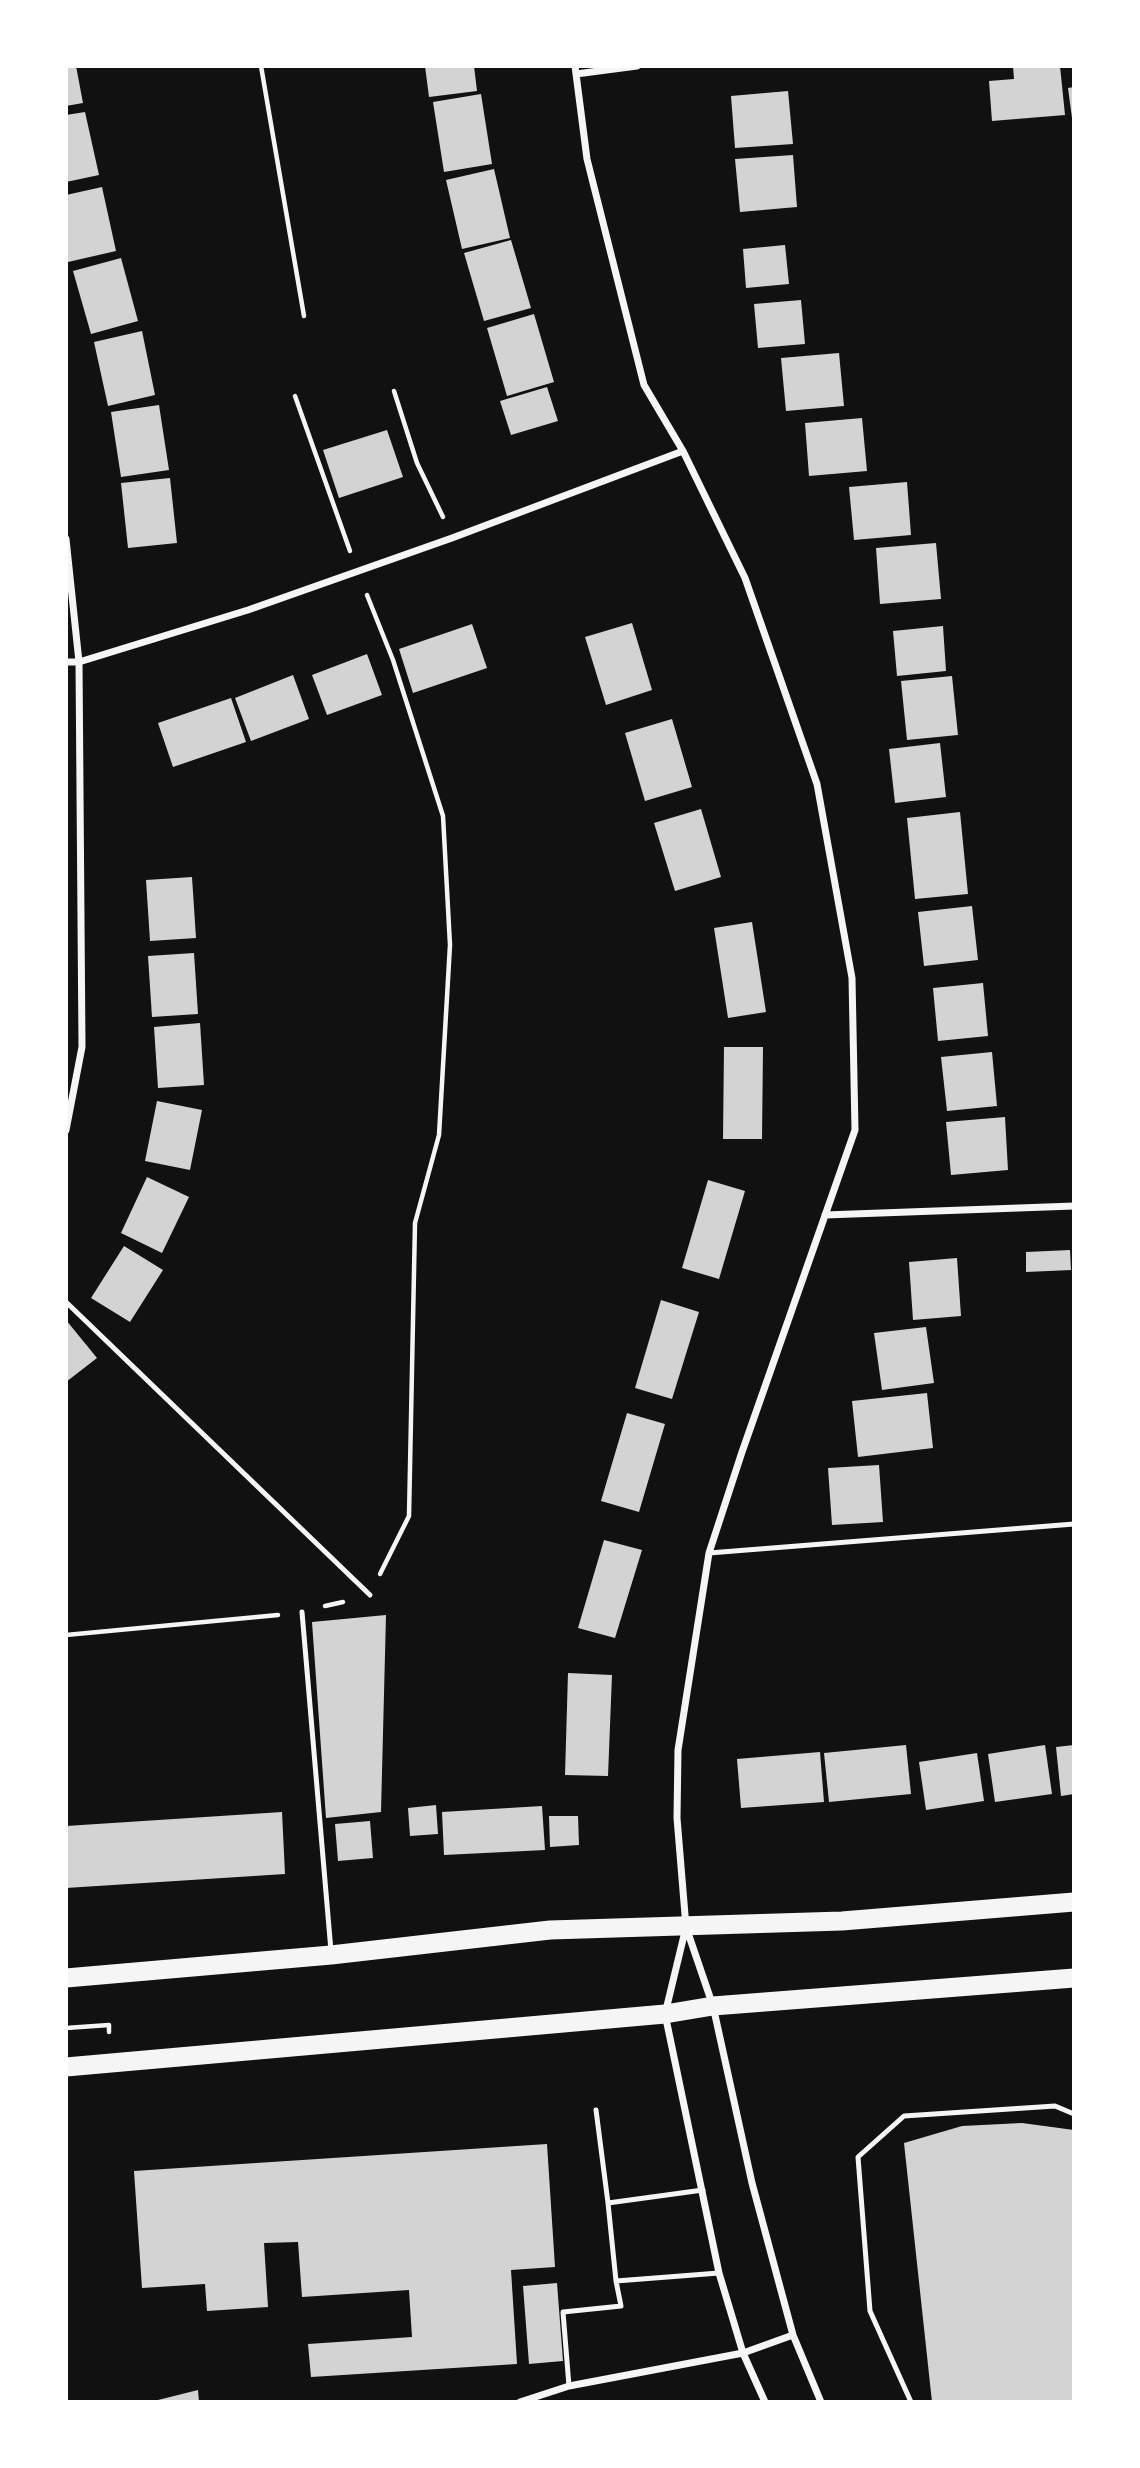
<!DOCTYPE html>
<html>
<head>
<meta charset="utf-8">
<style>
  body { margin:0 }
  #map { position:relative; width:1140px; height:2468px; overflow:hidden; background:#111; font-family:"Roboto Serif",serif }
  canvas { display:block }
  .frame { position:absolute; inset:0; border:68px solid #fff; pointer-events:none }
</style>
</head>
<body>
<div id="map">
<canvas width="1140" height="2468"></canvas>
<div class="frame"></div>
</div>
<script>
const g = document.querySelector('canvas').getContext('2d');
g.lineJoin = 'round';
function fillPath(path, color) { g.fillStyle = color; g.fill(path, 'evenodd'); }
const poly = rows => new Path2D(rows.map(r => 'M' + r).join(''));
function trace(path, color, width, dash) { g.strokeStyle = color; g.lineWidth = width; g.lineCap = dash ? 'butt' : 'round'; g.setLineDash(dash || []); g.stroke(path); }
const building = poly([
  [66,66,76,66,83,103,66,106],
  [425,66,474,66,477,91,429,97],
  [1013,66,1060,66,1065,115,992,121,989,81,1014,79],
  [1074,87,1074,118,1072,118,1068,88],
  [788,91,793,144,735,148,731,96],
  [481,94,492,164,444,172,433,102],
  [85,112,99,175,66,182,66,115],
  [793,155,797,207,740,212,735,159],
  [494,169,510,238,462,249,446,180],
  [102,187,116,251,68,262,66,195],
  [511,240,531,308,484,321,464,253],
  [785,245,789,284,746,288,743,249],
  [121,258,138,321,91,334,73,271],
  [801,300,805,344,758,348,754,304],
  [534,314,554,382,507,396,487,328],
  [142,331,155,395,108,406,94,342],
  [839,353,844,406,786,411,781,358],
  [547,387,558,421,511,435,500,401],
  [159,405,169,470,121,477,111,412],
  [862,418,867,471,809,476,805,423],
  [387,430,403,477,339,498,323,450],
  [170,478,177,543,128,548,121,483],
  [907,482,911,535,854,540,849,487],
  [936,543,941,599,880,604,876,548],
  [632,623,652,690,606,705,585,637],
  [472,624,487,668,413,693,399,649],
  [943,626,946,671,897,676,893,631],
  [367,654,382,695,327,715,312,675],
  [293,675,309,719,251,741,235,698],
  [952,676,958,735,907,740,901,681],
  [231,698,246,742,173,767,158,723],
  [672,719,692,787,645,801,625,733],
  [940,743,946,797,895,803,889,749],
  [701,809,721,877,675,891,654,823],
  [960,812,968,894,915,899,907,818],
  [192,877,196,938,150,941,146,880],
  [972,906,978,960,924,966,918,912],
  [752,922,766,1012,728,1018,714,928],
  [194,953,198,1014,152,1017,148,956],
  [983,983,988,1036,938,1041,933,988],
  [200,1023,204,1085,158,1088,154,1027],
  [724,1047,763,1047,762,1139,723,1139],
  [992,1052,997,1106,947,1111,941,1057],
  [157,1101,202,1110,190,1170,145,1161],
  [1005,1117,1008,1170,951,1175,946,1122],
  [147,1177,189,1197,162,1253,121,1233],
  [708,1180,745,1191,719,1279,682,1268],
  [124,1246,163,1270,130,1322,91,1298],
  [1070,1250,1071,1270,1026,1272,1026,1252],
  [957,1258,961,1316,913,1320,909,1262],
  [661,1300,699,1312,672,1399,635,1388],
  [66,1320,97,1358,66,1382],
  [926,1327,934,1383,882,1390,874,1333],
  [927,1393,933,1448,858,1457,852,1401],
  [627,1413,665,1424,639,1512,601,1501],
  [879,1465,883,1522,832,1525,828,1468],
  [604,1540,642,1550,615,1638,578,1628],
  [386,1615,381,1812,326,1818,312,1622],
  [568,1673,612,1675,608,1776,565,1775],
  [906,1745,911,1794,829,1802,824,1753],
  [1045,1745,1052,1794,995,1802,988,1754],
  [1074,1745,1074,1794,1061,1796,1056,1747],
  [820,1752,824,1802,741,1808,737,1759],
  [977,1753,984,1801,926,1810,919,1762],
  [436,1805,438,1834,410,1836,408,1808],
  [542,1806,545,1850,444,1855,442,1812],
  [282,1812,285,1874,66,1888,66,1826],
  [549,1816,578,1816,579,1845,550,1847],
  [370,1821,373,1858,338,1861,335,1824],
  [1022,2123,1074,2130,1074,2402,932,2402,904,2143,962,2126],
  [547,2144,555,2267,511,2270,517,2364,311,2377,308,2344,412,2337,409,2290,302,2297,298,2242,264,2243,268,2307,207,2311,205,2284,142,2288,134,2171],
  [557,2283,563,2361,529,2364,523,2286],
  [198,2390,199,2402,154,2402,154,2401]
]);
const path = poly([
  [261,66,304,316],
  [394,391,417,463,443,517],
  [295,396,350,551],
  [367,595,393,660,443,816,450,945,439,1135,415,1223,409,1516,380,1574],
  [325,1606,343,1602],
  [66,1635,278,1615],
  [66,2028,109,2025,109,2032]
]);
const service = poly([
  [66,1302,370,1595],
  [709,1553,1074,1524],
  [302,1612,331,1951],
  [608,2203,703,2190],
  [616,2281,719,2273],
  [569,2386,563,2312,621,2306,616,2281,608,2203,596,2110],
  [911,2402,870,2311,858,2157,904,2116,1055,2106,1074,2114]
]);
const minor = poly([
  [575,66,587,159,644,385,683,451,745,578,817,784,852,978,855,1130,742,1452,709,1553,678,1750,677,1818,686,1927,713,2006,752,2183,793,2335,821,2402],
  [576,74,637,66],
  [66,539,79,662,82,1047,66,1130],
  [66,662,79,662,248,610,452,538,683,451],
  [825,1215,1074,1206],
  [686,1927,665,2014,719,2273,743,2353,765,2402],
  [520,2402,569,2386,743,2353,793,2335]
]);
const trunk = poly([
  [66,1978,331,1955,550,1930,842,1921,1074,1902],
  [66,2067,665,2014,713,2006,1074,1978]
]);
fillPath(building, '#d3d3d3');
trace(path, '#f5f5f5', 4.5);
trace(service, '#f5f5f5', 5);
trace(minor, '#f5f5f5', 7);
trace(trunk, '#f5f5f5', 19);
</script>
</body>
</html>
